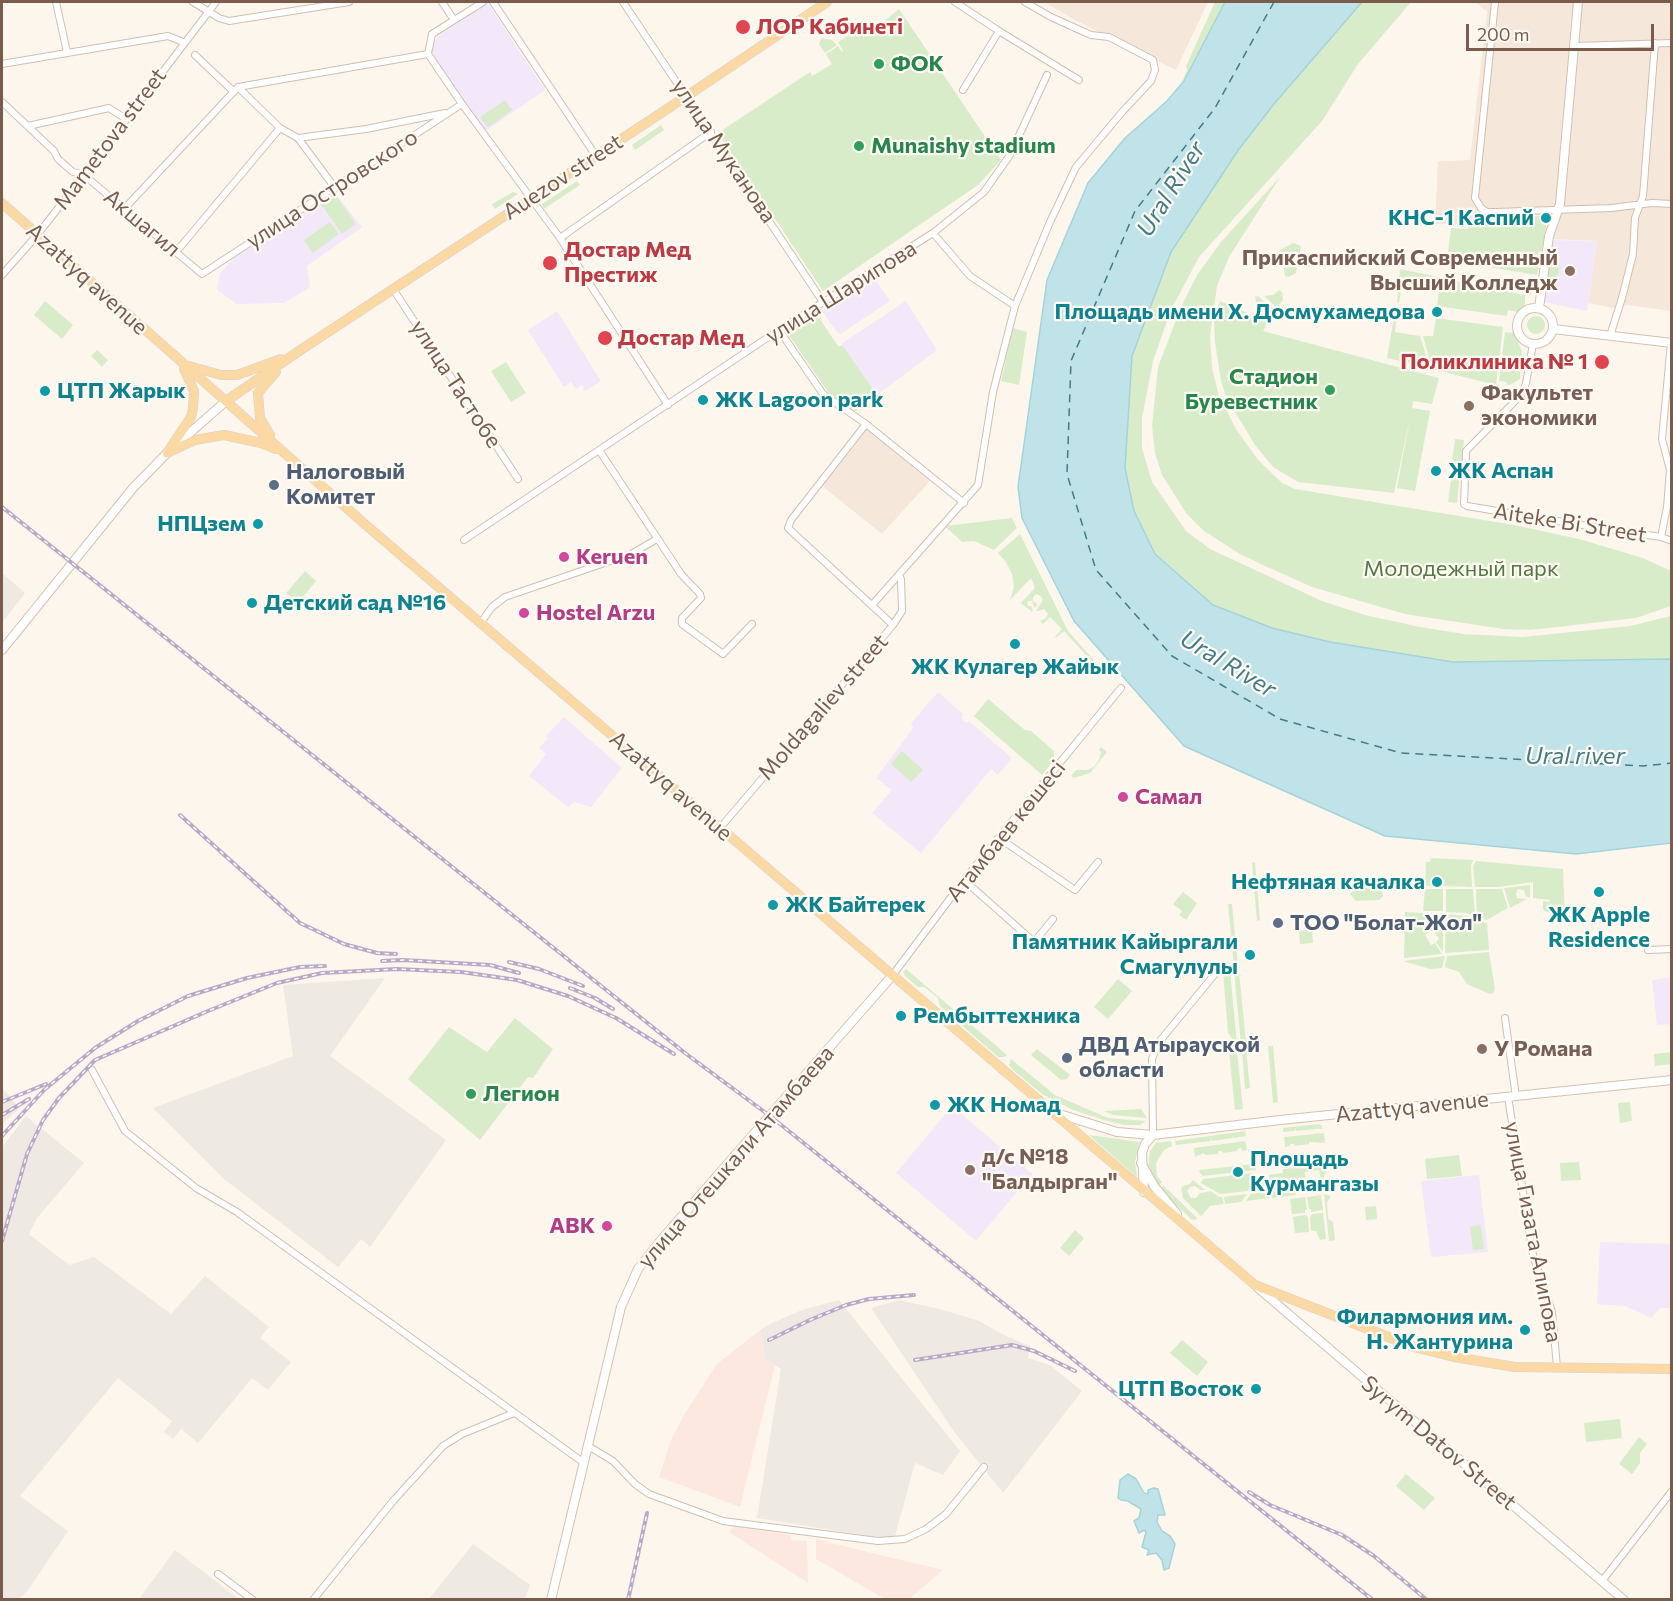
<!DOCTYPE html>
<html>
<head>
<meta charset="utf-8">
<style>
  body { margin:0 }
  #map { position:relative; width:1673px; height:1601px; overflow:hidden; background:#fdf6ec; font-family:Commissioner,sans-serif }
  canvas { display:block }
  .frame { position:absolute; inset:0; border:3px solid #7a5c4d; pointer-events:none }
  .scale { position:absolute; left:1466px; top:24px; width:188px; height:27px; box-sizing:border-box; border:3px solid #7a5c4d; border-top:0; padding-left:8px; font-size:18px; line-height:21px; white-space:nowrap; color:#7a5c4d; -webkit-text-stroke:4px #fffaf3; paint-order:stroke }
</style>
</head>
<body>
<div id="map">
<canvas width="1673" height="1601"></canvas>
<div class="frame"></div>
<div class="scale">200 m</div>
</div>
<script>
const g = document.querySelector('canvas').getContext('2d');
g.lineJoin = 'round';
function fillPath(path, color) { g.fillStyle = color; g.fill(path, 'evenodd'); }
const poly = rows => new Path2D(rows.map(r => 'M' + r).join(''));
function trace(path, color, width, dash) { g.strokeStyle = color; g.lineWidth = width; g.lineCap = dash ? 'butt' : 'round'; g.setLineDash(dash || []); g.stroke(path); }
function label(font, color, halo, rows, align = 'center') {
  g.font = font + ' Commissioner,sans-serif'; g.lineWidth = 4.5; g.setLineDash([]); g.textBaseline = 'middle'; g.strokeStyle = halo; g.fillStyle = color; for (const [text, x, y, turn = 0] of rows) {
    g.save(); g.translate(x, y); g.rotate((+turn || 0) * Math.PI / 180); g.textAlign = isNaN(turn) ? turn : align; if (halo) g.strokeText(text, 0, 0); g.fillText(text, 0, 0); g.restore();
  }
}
const residential = poly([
  [1044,2,1208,2,1176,70,1075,20],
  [1475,2,1671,2,1671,311,1627,305,1614,308,1588,303,1597,241,1552,239,1563,205,1478,212,1475,224,1435,224,1438,161,1470,160,1487,12],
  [867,428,930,481,882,534,822,486,853,448]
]);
const commercial = poly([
  [760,1330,765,1359,775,1365,740,1507,659,1477,671,1440,684,1415,717,1364],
  [735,1525,791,1535,791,1540,807,1541,808,1583,729,1532],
  [816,1539,876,1554,943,1570,909,1599,885,1599,816,1559]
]);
const industrial = poly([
  [2,573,25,593,2,623],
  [385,978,330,1056,446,1140,370,1247,361,1239,338,1267,224,1179,153,1108,293,1056,283,985],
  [2,1089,9,1095,19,1109,2,1124],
  [26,1116,84,1163,37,1218,29,1234,69,1265,94,1257,171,1314,205,1276,269,1327,260,1338,291,1362,268,1390,252,1378,198,1443,181,1429,173,1439,164,1432,172,1421,118,1378,20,1496,68,1531,28,1590,19,1599,2,1599,2,1147],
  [839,1300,960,1451,943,1475,915,1463,895,1536,882,1538,757,1518,781,1369,765,1359,760,1330,770,1324,802,1310],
  [899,1300,939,1309,977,1320,1004,1335,1030,1346,1028,1358,1050,1365,1082,1391,1003,1493,955,1433,871,1308],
  [473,1544,530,1585,525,1599,429,1599],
  [175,1550,239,1599,139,1599]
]);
const education = poly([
  [488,3,545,90,484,132,435,60,432,46,434,41,444,32],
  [334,192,362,227,307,266,310,287,284,303,237,304,217,290,220,273,238,254],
  [1552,240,1597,241,1587,311,1543,302],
  [875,279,890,301,839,335,822,311],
  [906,301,937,350,877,395,841,344],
  [557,311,601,381,585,391,582,385,576,389,571,382,564,387,528,330],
  [938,692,963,714,962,719,965,722,970,722,1012,758,998,775,991,769,921,853,872,813,892,790,876,778,913,728,911,723],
  [564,717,622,768,591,807,574,802,568,807,529,776,546,754,539,748,548,738,546,736],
  [1671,977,1671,1024,1657,1025,1652,980],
  [952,1106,1032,1174,976,1241,896,1173],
  [1479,1175,1488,1252,1431,1257,1421,1181],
  [1600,1242,1671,1244,1671,1308,1660,1308,1651,1318,1625,1306,1597,1304]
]);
const green = poly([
  [1215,2,1225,2,1184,81,1182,82,1187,70,1186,66],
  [1362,2,1411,2,1358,64,1322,121,1199,257,1171,310,1153,361,1142,418,1142,448,1152,482,1186,531,1210,549,1322,601,1365,615,1420,627,1464,634,1523,637,1630,626,1671,616,1671,659,1453,662,1330,642,1272,628,1213,605,1155,554,1134,511,1125,467,1132,356,1171,252,1239,149,1274,104],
  [899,9,1001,160,978,185,823,291,718,133,810,72,812,76,832,64,826,54,838,46,842,52,843,51,838,42,854,32,877,27],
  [821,38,832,40,837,45,825,53,819,44],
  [505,100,512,110,488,127,480,117],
  [661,125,664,130,635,150,632,145],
  [1280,177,1229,257,1217,286,1210,336,1212,368,1219,396,1236,429,1258,460,1282,483,1295,489,1514,525,1579,539,1643,558,1671,571,1671,606,1636,618,1531,630,1503,629,1405,614,1312,587,1263,565,1240,554,1204,531,1186,513,1162,475,1155,453,1152,426,1158,367,1181,307,1197,275,1221,242],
  [577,181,580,185,544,209,542,204],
  [513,192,518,194,495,209,492,204],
  [335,194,356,224,342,234,321,204],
  [1478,213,1543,216,1542,221,1547,222,1537,275,1447,260,1451,228,1468,229,1469,225,1476,225],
  [330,222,339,234,313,253,304,240],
  [1293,243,1301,246,1299,258,1278,257,1275,253],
  [1279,260,1298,262,1296,273,1289,277,1285,276,1283,264],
  [1550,262,1560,264,1555,293,1546,291],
  [1400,269,1525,295,1525,305,1517,312,1508,310,1507,316,1437,306,1439,290,1402,286,1399,303,1397,302],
  [1279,290,1282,292,1283,300,1277,308,1264,296,1273,295],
  [1258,296,1275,311,1270,320,1259,314,1255,297],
  [45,301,73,325,62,339,34,315],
  [1220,301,1268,322,1263,331,1439,378,1432,404,1413,401,1412,408,1430,411,1415,491,1397,488,1410,418,1394,493,1298,482,1273,467,1255,445,1227,399,1221,381,1215,342,1214,321],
  [815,312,838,346,843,346,877,395,856,411,848,410,828,392,786,331],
  '1527 325a9 9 0 1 1 18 0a9 9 0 1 1-18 0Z',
  [1394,316,1397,317,1395,332,1420,336,1430,368,1387,358],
  [1436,318,1503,327,1496,385,1432,369,1423,336,1433,336],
  [1013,328,1027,332,1019,385,1001,381],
  [1505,332,1514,333,1522,351,1520,379,1510,385,1506,385,1507,382,1499,381],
  [97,350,108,360,102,367,91,356],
  [506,362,526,393,511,402,491,371],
  [1455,439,1464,440,1461,470,1455,469,1455,464,1452,462],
  [1455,473,1460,473,1457,503,1448,502,1451,479,1453,478],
  [1012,518,1017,528,994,550,974,541,962,542,945,526],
  [1020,534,1068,631,1099,666,1092,673,1091,672,1096,666,1064,631,1056,638,1055,637,1062,629,1050,617,1043,624,1040,621,1046,618,1048,614,1044,609,1039,611,1036,611,1043,600,1041,596,1036,594,1033,597,1033,601,1037,604,1035,609,1032,601,1027,601,1028,606,1031,606,1033,610,1032,612,1021,603,1035,588,1031,578,1010,600,1014,587,1012,574,1006,562,998,553],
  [305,571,316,581,298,603,286,593],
  [988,699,1025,730,1031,731,1054,751,1054,760,1042,775,974,716],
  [1101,747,1107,752,1090,773,1074,778,1071,776,1076,770,1087,770,1094,767,1099,760,1101,752,1099,750],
  [902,751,923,770,911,782,891,764],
  [1431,858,1473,860,1471,865,1472,887,1443,886,1442,878,1433,878,1433,886,1425,886,1426,862,1430,862],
  [1476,861,1563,869,1565,918,1556,919,1550,913,1543,910,1543,901,1549,902,1550,900,1533,898,1533,882,1499,887,1475,887,1473,866],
  [1255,862,1260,920,1257,921,1252,863],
  [1530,885,1530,898,1526,896,1524,890,1518,889,1516,893,1517,898,1527,899,1510,908,1504,888],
  [1354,888,1378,888,1382,891,1383,896,1379,900,1356,901,1350,894],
  [1425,889,1443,889,1443,911,1423,911],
  [1446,889,1473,889,1475,916,1466,913,1446,912],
  [1476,889,1502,889,1508,908,1487,920,1477,917],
  [1183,892,1197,903,1186,920,1179,915,1182,911,1173,904],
  [1228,904,1232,904,1238,965,1234,966],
  [1405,912,1443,914,1443,952,1436,942,1439,939,1433,930,1425,935,1431,945,1435,943,1442,954,1404,958],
  [1446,914,1467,916,1487,923,1489,950,1445,953],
  [1312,929,1313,943,1300,944,1299,931],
  [1489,952,1495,989,1493,993,1490,994,1467,984,1459,972,1445,967,1447,956],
  [1445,956,1442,968,1430,969,1403,961],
  [906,969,1007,1055,1004,1057,998,1057,940,1006,938,998,924,987,918,987,905,976,903,972],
  [1230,971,1237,1044,1228,1033,1223,972],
  [1234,971,1239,971,1246,1043,1241,1044],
  [1118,979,1132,991,1108,1019,1094,1007],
  [515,1018,553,1049,533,1078,528,1077,480,1140,408,1079,449,1027,487,1052],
  [1268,1046,1273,1046,1278,1102,1273,1103],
  [1037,1049,1070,1075,1067,1079,1061,1080,1031,1055],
  [1246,1049,1250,1088,1245,1089,1242,1050],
  [1229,1051,1237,1051,1243,1109,1235,1110],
  [1671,1052,1671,1064,1655,1066,1654,1054],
  [1011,1059,1055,1095,1108,1118,1146,1121,1140,1125,1124,1125,1107,1121,1073,1110,1042,1094,1012,1069,1009,1065],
  [1630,1102,1632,1121,1620,1123,1618,1103],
  [1141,1109,1147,1118,1113,1115,1104,1111],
  [1320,1124,1323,1129,1318,1129,1317,1126,1317,1129,1296,1131,1295,1128,1295,1131,1283,1132,1283,1128],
  [1245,1131,1246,1136,1234,1138,1234,1134,1233,1138,1212,1141,1211,1137,1211,1141,1176,1145,1175,1141],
  [1324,1133,1325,1143,1309,1142,1309,1144,1295,1146,1294,1144,1290,1144,1290,1146,1285,1147,1284,1137],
  [1089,1135,1140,1142,1135,1162,1137,1177],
  [1171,1141,1172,1146,1164,1150,1156,1163,1157,1176,1162,1182,1158,1186,1148,1168,1150,1151,1156,1143],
  [1245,1141,1247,1150,1242,1151,1241,1148,1237,1149,1237,1151,1223,1153,1222,1151,1218,1151,1218,1154,1205,1155,1204,1153,1195,1157,1194,1148],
  [1459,1155,1462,1176,1427,1179,1425,1159],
  [1326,1156,1327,1163,1279,1168,1279,1161],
  [1579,1162,1581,1180,1561,1181,1560,1163],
  [1255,1164,1256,1170,1203,1176,1200,1173,1199,1170],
  [1327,1165,1328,1170,1324,1175,1324,1180,1321,1181,1319,1170,1305,1172,1306,1184,1271,1188,1269,1175,1283,1173,1283,1169],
  [1253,1173,1253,1177,1255,1177,1248,1191,1220,1194,1201,1183,1203,1179],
  [1267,1176,1269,1188,1253,1190,1259,1177],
  [1193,1180,1205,1190,1200,1190,1195,1186,1190,1187,1187,1191,1191,1198,1196,1198,1200,1193,1211,1191,1219,1197,1222,1197,1224,1204,1210,1206,1201,1216,1183,1198,1181,1187,1190,1184],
  [1163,1185,1198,1219,1192,1220,1160,1189],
  [1295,1188,1296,1195,1272,1198,1271,1191],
  [1269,1191,1270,1198,1246,1201,1251,1194],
  [1247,1194,1241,1202,1225,1204,1224,1197],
  [1324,1194,1331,1196,1327,1202,1328,1219,1333,1222,1335,1240,1329,1241],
  [1321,1195,1323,1210,1311,1212,1311,1209,1309,1209,1307,1197],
  [1305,1197,1307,1210,1305,1210,1305,1213,1292,1214,1290,1199],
  [1376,1206,1377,1219,1366,1220,1365,1207],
  [1323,1213,1326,1239,1320,1240,1316,1231,1311,1231,1310,1217,1312,1214],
  [1305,1215,1308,1217,1309,1232,1295,1233,1293,1217],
  [1481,1225,1484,1249,1473,1250,1470,1227],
  [1075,1230,1084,1238,1069,1256,1060,1248],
  [1182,1340,1208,1362,1197,1376,1170,1353],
  [1620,1419,1622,1438,1586,1442,1584,1423],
  [1639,1437,1647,1444,1640,1453,1640,1463,1632,1474,1619,1464],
  [1406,1474,1435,1498,1424,1510,1396,1486]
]);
const water = poly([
  [1225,2,1362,2,1274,104,1239,149,1171,252,1132,356,1125,468,1134,511,1155,554,1213,605,1272,628,1330,642,1453,662,1671,659,1671,843,1576,854,1385,836,1184,746,1074,621,1022,518,1018,487,1047,280,1088,183,1125,138,1167,101,1184,81,1225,2],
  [1128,1474,1136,1479,1144,1493,1148,1494,1148,1490,1154,1488,1158,1489,1165,1515,1158,1515,1157,1522,1162,1531,1170,1536,1175,1544,1169,1568,1164,1570,1162,1560,1156,1553,1147,1555,1149,1550,1142,1547,1146,1532,1144,1530,1139,1533,1134,1521,1139,1518,1141,1509,1128,1501,1121,1500,1118,1498,1120,1480,1128,1474]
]);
const ferry = poly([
  [1274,2,1215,108,1135,211,1071,361,1067,474,1096,570,1172,656,1280,719,1401,753,1643,766,1672,763]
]);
const street = poly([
  [56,2,67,52],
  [193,2,219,18,229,21,349,2],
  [442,2,454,20],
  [483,2,432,34,428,54,462,104,560,238,668,405],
  [493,2,596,156],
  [623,2,823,302],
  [955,2,999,31,1079,80],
  [1495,2,1475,198,1481,208,1487,212,1496,212,1611,208,1652,203,1672,204],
  [1574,46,1672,43],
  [195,55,234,92],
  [2,64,168,36,183,42],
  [238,87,280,128,298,138,335,188],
  [963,90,999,31],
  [2,102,54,151,58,159,73,172,84,175,202,274,462,104],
  [28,126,109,108,126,119],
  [298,138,366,129,445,113],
  [125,208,238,87,428,54],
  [933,233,970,276,1015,306],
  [560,238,711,132],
  [176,252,280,128],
  [2,275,38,234,84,175,216,2],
  [393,289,518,479],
  [779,330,823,394,866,424,791,520,788,528,893,625],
  [1610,336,1622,298,1633,254,1635,218,1643,196,1655,43],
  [1533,344,1526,383,1522,394,1466,451,1464,504,1467,506,1588,526,1661,537,1672,541],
  [866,424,964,503],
  [599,450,681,574,700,594,701,598,682,618,682,624,723,654,752,624],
  [1661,537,1667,507,1670,470,1662,439,1671,343],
  [464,540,779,330,933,233,984,192,1010,155,1047,75],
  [872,605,978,485,993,392,1015,306,1050,222,1076,167,1123,111,1151,81,1155,70,1153,60,1109,37,1091,35,1051,17,1025,2],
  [480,624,492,607,505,597,631,554,657,539],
  [720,828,893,625,902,611,901,579,899,576],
  [999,838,1075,890,1098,862],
  [964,880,1034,942,1053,919],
  [1648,950,1672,949],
  [892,976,964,880,1121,688],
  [1505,1018,1516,1097],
  [92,1070,125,1131,196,1188,237,1212,584,1463],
  [1508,1097,1533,1255,1552,1312,1557,1367],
  [1153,1135,1152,1059,1159,1042,1219,969],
  [588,1446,613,1461,635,1484,649,1494,723,1521,878,1541,905,1539,926,1529,946,1514,984,1467],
  [218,1574,253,1600],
  [1602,1581,1672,1491],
  [313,1600,393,1501,443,1446,462,1434,514,1413]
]);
const secondary = poly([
  [1539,308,1549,236,1560,204,1578,2],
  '1517 326a18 18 0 1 1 36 0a18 18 0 1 1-36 0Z',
  [1553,329,1672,343],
  [2,650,133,488,167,453,226,401],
  [1053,1112,1117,1132,1153,1135,1280,1120,1672,1080],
  [1141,1163,1154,1186,1177,1214],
  [1144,1192,1142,1153,1145,1144,1153,1135],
  [1258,1288,1624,1600],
  [551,1600,621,1307,638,1269,661,1240,892,976]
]);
const primary = poly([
  [2,203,367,526,1255,1285,1414,1347,1454,1357,1515,1367,1672,1369],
  [189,366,221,375,237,375,281,359],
  [226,401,299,351,687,96,827,2],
  [270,435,260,418,258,393,276,372],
  [169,450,191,417,193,408,194,391,184,369],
  [167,453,195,440,224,435,261,443,275,449]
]);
const rail = poly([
  [2,507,685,1053,770,1116,1373,1600],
  [180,815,300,923,344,944,377,953,396,954],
  [382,961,403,960,490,965,519,973],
  [509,962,539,969,583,986],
  [570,988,595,998,613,1009],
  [2,1102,46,1084],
  [2,1115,29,1099],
  [2,1136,44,1090,95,1048,138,1021,188,996,247,978,300,967,325,966],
  [2,1241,27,1154,43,1120,59,1098,95,1060,208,1011,277,983,322,973,397,969,461,972,517,980,568,996,616,1018,674,1054],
  [769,1340,810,1320,846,1305,869,1299,914,1295],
  [915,1360,1012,1345,1034,1351,1075,1371],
  [1249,1492,1270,1505,1342,1535,1374,1556,1427,1600],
  [628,1600,647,1513]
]);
const markers = [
  [743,27,8,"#e0444e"],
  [879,64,6,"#2e9e5b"],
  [859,146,6,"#2e9e5b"],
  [1546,218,6,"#0f9aa8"],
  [550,263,8,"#e0444e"],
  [1570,271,6,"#8d6e63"],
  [1437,312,6,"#0f9aa8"],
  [605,338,8,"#e0444e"],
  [1602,362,8,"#e0444e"],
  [1330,390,6,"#2e9e5b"],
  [45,391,6,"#0f9aa8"],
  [703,400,6,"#0f9aa8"],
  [1469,406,6,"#8d6e63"],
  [1436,471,6,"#0f9aa8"],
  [274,485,6,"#5c6f8a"],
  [258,524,6,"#0f9aa8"],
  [564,557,6,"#d1479c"],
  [252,603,6,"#0f9aa8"],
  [524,613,6,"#d1479c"],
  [1015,644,6,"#0f9aa8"],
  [1123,797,6,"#d1479c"],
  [1437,882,6,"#0f9aa8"],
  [1599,892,6,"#0f9aa8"],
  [773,905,6,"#0f9aa8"],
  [1278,923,6,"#5c6f8a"],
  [1250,955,6,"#0f9aa8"],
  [901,1016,6,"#0f9aa8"],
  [1482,1049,6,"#8d6e63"],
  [1067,1058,6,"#5c6f8a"],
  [471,1094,6,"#2e9e5b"],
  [935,1105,6,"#0f9aa8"],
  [970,1170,6,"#8d6e63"],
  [1238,1172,6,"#0f9aa8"],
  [607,1226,6,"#d1479c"],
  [1525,1330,6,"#0f9aa8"],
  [1256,1389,6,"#0f9aa8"]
];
const healthNames = [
  ["ЛОР Кабинетi",756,27],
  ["Достар Мед",564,250],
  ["Престиж",564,275],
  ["Достар Мед",618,338],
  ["Поликлиника № 1",1588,362,"right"]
];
const leisureNames = [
  ["ФОК",891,64],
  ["Munaishy stadium",871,146],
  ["Стадион",1318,377,"right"],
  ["Буревестник",1318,402,"right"],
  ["Легион",483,1094]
];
const streetNames = [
  ["Mametova street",110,139,-53],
  ["улица Муканова",724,151,56],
  ["Auezov street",563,177,-33],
  ["улица Островского",332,189,-33],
  ["Акшагил",142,223,40],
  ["Azattyq avenue",87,279,42],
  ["улица Шарипова",841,292,-32],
  ["улица Тастобе",456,384,57],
  ["Aiteke Bi Street",1570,523,9],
  ["Moldagaliev street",823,707,-49],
  ["Azattyq avenue",671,786,41],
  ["Атамбаев көшесі",1006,831,-51],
  ["Azattyq avenue",1412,1107,-6],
  ["улица Отешкали Атамбаева",736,1157,-49],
  ["улица Гизата Алипова",1533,1232,79],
  ["Syrym Datov Street",1439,1443,40]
];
const cultureNames = [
  ["КНС-1 Каспий",1534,218,"right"],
  ["Площадь имени Х. Досмухамедова",1425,312,"right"],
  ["ЦТП Жарык",57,391],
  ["ЖК Lagoon park",715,400],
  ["ЖК Аспан",1448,471],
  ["НПЦзем",246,524,"right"],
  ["Детский сад №16",264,603],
  ["ЖК Кулагер Жайык",1015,667,"center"],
  ["Нефтяная качалка",1425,882,"right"],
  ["ЖК Байтерек",785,905],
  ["ЖК Apple",1599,915,"center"],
  ["Residence",1599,940,"center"],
  ["Памятник Кайыргали",1238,942,"right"],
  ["Смагулулы",1238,967,"right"],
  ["Рембыттехника",913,1016],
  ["ЖК Номад",947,1105],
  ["Площадь",1250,1159],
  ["Курмангазы",1250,1184],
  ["Филармония им.",1513,1317,"right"],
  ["Н. Жантурина",1513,1342,"right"],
  ["ЦТП Восток",1244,1389,"right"]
];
const educationNames = [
  ["Прикаспийский Современный",1558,258,"right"],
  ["Высший Колледж",1558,283,"right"],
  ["Факультет",1481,393],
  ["экономики",1481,418],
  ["У Романа",1494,1049],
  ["д/с №18",982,1157],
  ["\"Балдырган\"",982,1182]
];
const serviceNames = [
  ["Налоговый",286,472],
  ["Комитет",286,497],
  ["ТОО \"Болат-Жол\"",1290,923],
  ["ДВД Атырауской",1079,1045],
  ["области",1079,1070]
];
const hotelNames = [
  ["Keruen",576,557],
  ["Hostel Arzu",536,613],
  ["Самал",1135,797],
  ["ABK",595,1226,"right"]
];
const parkNames = [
  ["Молодежный парк",1461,569]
];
const waterNames = [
  ["Ural River",1171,189,-58],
  ["Ural River",1228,664,31],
  ["Ural river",1575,756]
];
fillPath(residential, '#f5e8da');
fillPath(commercial, '#fde8e0');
fillPath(industrial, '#efe9e4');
fillPath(education, '#f3e8fa');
fillPath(green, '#d8ecc9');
fillPath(water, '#bfe3e8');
trace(water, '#a5d3da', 1.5);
trace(ferry, '#437c86', 1.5, [8, 6]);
trace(street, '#d1beb0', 8);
trace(secondary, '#d6c0b0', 10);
trace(primary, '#dad1cd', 10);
trace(street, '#fff', 6);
trace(secondary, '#fff', 8);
trace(primary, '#fbd9a5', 9);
trace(rail, '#b9a8c9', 4);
trace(rail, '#fffaf3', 1.5, [4.5]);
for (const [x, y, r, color] of markers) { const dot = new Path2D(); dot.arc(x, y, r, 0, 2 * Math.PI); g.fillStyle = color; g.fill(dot); trace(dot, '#fffaf3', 2); }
label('bold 22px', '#be3a42', '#fffaf3', healthNames, 'left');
label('bold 22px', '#27864d', '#fffaf3', leisureNames, 'left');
label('22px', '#7a5c4d', '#fffaf3', streetNames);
label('bold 22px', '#0d838f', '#fffaf3', cultureNames, 'left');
label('bold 22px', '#785e54', '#fffaf3', educationNames, 'left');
label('bold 22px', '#4e5e75', '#fffaf3', serviceNames, 'left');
label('bold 22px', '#b23c85', '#fffaf3', hotelNames, 'left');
label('22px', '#537a41', '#fffaf3', parkNames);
label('italic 24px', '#437c86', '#fffaf3', waterNames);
</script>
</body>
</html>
